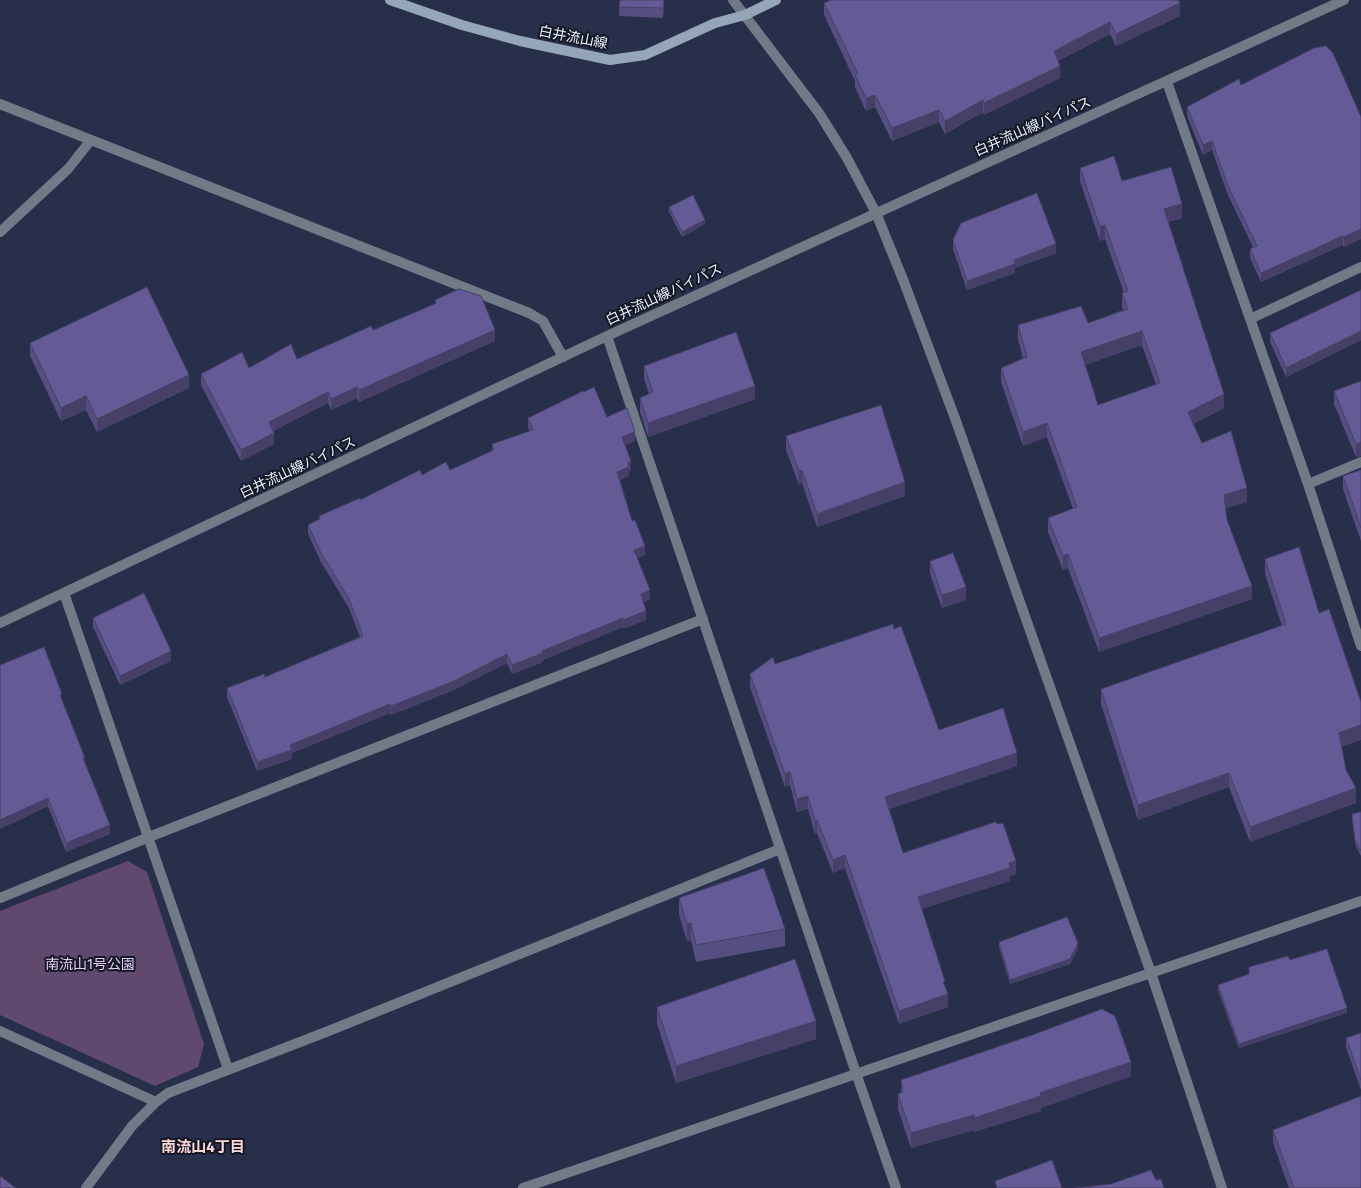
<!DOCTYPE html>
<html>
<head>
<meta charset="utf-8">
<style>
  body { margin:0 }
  canvas { display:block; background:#272f4a }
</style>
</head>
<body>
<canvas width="1361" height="1188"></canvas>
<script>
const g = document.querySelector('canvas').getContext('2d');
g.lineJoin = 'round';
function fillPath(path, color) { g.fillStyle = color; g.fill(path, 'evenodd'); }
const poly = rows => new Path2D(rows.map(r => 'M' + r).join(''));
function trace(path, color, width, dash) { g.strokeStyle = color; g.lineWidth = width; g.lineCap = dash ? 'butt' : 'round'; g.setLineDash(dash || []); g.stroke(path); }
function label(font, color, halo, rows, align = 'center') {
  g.font = font + ' "Fira Sans","Noto Sans JP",sans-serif'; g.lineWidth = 4; g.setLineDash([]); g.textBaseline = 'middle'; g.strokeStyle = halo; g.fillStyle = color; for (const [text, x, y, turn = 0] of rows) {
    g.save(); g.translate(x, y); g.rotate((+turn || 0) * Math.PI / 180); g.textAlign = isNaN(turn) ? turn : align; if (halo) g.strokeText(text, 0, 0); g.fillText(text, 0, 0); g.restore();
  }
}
const green = poly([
  [128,861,147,872,204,1044,198,1067,155,1086,0,1015,0,911]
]);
const minor = poly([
  [1167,82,1308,484,1361,646],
  [0,104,529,313,543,321,563,357],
  [0,232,68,169,91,140],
  [1250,319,1361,267],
  [1308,484,1361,462],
  [64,593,228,1069],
  [0,898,149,837,703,619],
  [0,1031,156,1102],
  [86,1188,132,1126,156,1102,168,1093,326,1032,780,849]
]);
const tertiary = poly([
  [733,0,819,113,847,158,876,213,904,282,956,421,1151,973,1222,1188],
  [607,336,856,1073,896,1188],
  [0,623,607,336,1344,0],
  [523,1188,1361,901]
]);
const secondary = poly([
  [390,0,462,25,520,41,610,60,645,55,715,23,745,15,776,0]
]);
const wall = poly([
  [620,0,664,0,663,18,619,16],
  [824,3,1180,16,1116,46,1110,34,1058,61,1060,78,984,115,983,112,945,134,939,122,892,141,875,107,866,111,855,87,855,81,824,15],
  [1241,85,1361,117,1361,239,1344,247,1343,245,1261,282,1250,258,1250,249,1253,247,1228,195,1212,150,1203,155,1187,116,1187,107],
  [1080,168,1122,181,1182,218,1168,222,1224,408,1193,424,1202,443,1247,502,1225,508,1227,520,1252,599,1099,652,1068,568,1063,570,1048,532,1048,518,1073,509,1047,437,1023,446,1001,382,1001,368,1023,358,1018,339,1018,325,1088,323,1123,310,1122,307,1122,293,1124,293,1105,239,1100,241,1080,181],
  [1142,345,1156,385,1098,405,1085,365],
  [669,207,705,224,682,237,669,212],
  [953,240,1056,253,1015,268,1015,273,967,290,953,249],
  [1361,290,1361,340,1286,377,1270,342,1270,333],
  [435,300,495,341,359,402,357,398,331,410,328,403,273,431,274,444,241,461,201,385,201,374,249,368,297,359,373,330,435,304],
  [30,343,189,388,97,432,86,410,61,421,30,356],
  [644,366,755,399,648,437,640,412,640,398,649,394,644,379],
  [1361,381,1361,456,1356,457,1334,404,1334,391],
  [607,417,635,441,625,445,631,470,629,471,629,476,620,480,632,521,645,555,637,558,650,599,643,602,646,620,623,629,623,627,543,660,543,662,512,674,507,663,454,690,391,715,390,713,292,753,292,759,257,771,227,697,227,688,265,677,360,637,349,608,321,562,308,534,308,525,319,519,319,516,360,500,422,475,450,470,492,451,492,444,530,432,528,427,528,418],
  [786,436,905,496,817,527,802,483,799,485,786,450],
  [1361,470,1361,541,1343,489,1343,476],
  [1265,559,1342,747,1346,770,1356,803,1250,842,1229,787,1138,820,1101,704,1101,689,1282,626,1265,574],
  [930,561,966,600,942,608,930,574],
  [93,618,171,661,120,685,93,627],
  [894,629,939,730,1017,766,889,809,903,853,1016,874,1010,876,1010,881,921,909,945,988,948,1007,899,1024,845,868,833,873,817,833,815,834,808,809,797,812,790,785,785,787,750,687,750,674,775,664],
  [62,701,110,834,66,852,48,806,0,829],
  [1361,812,1361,856,1355,844,1352,819,1352,814],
  [679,898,785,929,785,946,696,962,691,940,687,941,679,915],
  [999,942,1078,948,1070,964,1010,984,999,947],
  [1290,960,1347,1013,1239,1048,1218,990,1218,985],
  [657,1007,816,1039,676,1083,657,1024],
  [1361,1033,1361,1090,1346,1047,1346,1038],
  [1131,1076,1041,1108,1041,1111,974,1132,974,1130,911,1148,898,1109,898,1094,901,1093,901,1080],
  [1273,1130,1361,1188,1289,1188,1273,1143]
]);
const shadedWall = poly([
  [1180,3,1180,16,1116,46,1116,34],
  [1110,22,1110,34,1054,63,1054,51],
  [1060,66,1060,78,984,115,984,103],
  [875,95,875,107,866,111,866,98],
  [983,100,983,112,945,134,945,121],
  [939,110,939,122,892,141,892,128],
  [1212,141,1212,150,1203,155,1203,145],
  [1182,204,1182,218,1164,223,1164,209],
  [705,220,705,224,682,237,682,232],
  [1105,225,1105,239,1100,241,1100,227],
  [1361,229,1361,239,1344,247,1344,237],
  [1343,236,1343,245,1261,282,1261,273],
  [1056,244,1056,253,1015,268,1015,273,967,290,967,281,1014,260],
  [495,330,495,341,359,402,359,390],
  [1142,331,1142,345,1081,366,1081,352],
  [1361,331,1361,340,1286,377,1286,368],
  [189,375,189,388,97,432,97,419],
  [755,386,755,399,648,437,648,423],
  [357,387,357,398,331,410,331,399],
  [328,392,328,403,269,433,269,422],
  [1224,394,1224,408,1188,426,1188,412],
  [86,396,86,410,61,421,61,408],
  [1047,423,1047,437,1023,446,1023,432],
  [635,432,635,441,622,446,622,437],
  [274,433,274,444,241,461,241,450],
  [1361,442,1361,456,1356,457,1356,444],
  [631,461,631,470,629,471,629,476,617,481,617,472,628,462],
  [802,470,802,483,799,485,799,471],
  [905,482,905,496,817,527,817,514],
  [1247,488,1247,502,1224,509,1224,495],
  [645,546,645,555,634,559,634,550],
  [1068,554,1068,568,1063,570,1063,556],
  [1252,586,1252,599,1099,652,1099,638],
  [966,587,966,600,942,608,942,595],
  [650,590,650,599,641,603,641,594],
  [646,611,646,620,623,629,623,620],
  [623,618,623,627,543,660,543,662,512,674,512,665,542,651],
  [171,651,171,661,120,685,120,676],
  [507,654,507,663,454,690,391,715,391,706],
  [390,704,390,713,292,753,292,759,257,771,257,762,290,745],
  [1361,725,1361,740,1339,748,1339,733],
  [1017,753,1017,766,885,810,885,797],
  [790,772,790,785,785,787,785,774],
  [1229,773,1229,787,1138,820,1138,805],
  [1356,788,1356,803,1250,842,1250,827],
  [808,796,808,809,797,812,797,799],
  [48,798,48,806,0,829,0,820],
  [817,820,817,833,815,834,815,821],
  [110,825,110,834,66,852,66,843],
  [845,855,845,868,833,873,833,860],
  [1016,861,1016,874,1010,876,1010,881,918,910,918,897],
  [691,923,691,940,687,941,687,924],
  [1078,943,1078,948,1070,964,1010,984,1010,980],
  [948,994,948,1007,899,1024,899,1011],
  [1347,1008,1347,1013,1239,1048,1239,1044],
  [816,1021,816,1039,676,1083,676,1066],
  [1131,1062,1131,1076,1041,1108,1041,1111,974,1132,974,1118,1040,1093],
  [974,1115,974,1130,911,1148,911,1133]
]);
const building = poly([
  [620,0,664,0,663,8,619,7,620,0],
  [831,0,1178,0,1180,3,1116,34,1110,22,1054,51,1060,66,984,103,983,100,945,121,939,110,892,128,875,95,866,98,855,75,858,74,824,3,831,0],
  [1326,46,1333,53,1361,117,1361,229,1344,237,1343,236,1261,273,1250,249,1257,246,1228,186,1212,141,1203,145,1187,107,1239,79,1241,85,1314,48,1326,46],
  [1114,156,1122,181,1171,167,1182,204,1164,209,1224,394,1188,412,1202,443,1231,431,1247,488,1224,495,1227,520,1252,586,1099,638,1068,554,1063,556,1048,518,1077,507,1047,423,1023,432,1001,368,1027,357,1018,325,1081,306,1088,323,1128,309,1122,293,1128,291,1105,225,1100,227,1080,168,1114,156],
  [1142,331,1160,383,1098,405,1081,352,1142,331],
  [1037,193,1056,244,1014,260,1015,264,967,281,953,240,961,223,1037,193],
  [693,195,705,220,682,232,669,207,693,195],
  [147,287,189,375,97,419,86,396,61,408,30,343,147,287],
  [459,289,481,296,495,330,359,390,357,387,331,399,328,392,269,422,274,433,241,450,201,374,242,352,249,368,291,344,297,359,371,326,373,330,437,303,435,300,459,289],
  [1361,290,1361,331,1286,368,1270,333,1361,290],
  [736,332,755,386,648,423,640,398,653,392,644,366,736,332],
  [1361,381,1361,442,1356,444,1334,391,1361,381],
  [594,387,607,417,627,408,635,432,622,437,631,461,628,462,629,467,617,472,632,521,635,520,645,546,634,550,650,590,641,594,646,611,623,620,623,618,542,651,543,653,512,665,507,654,454,681,391,706,390,704,290,745,292,750,257,762,227,688,264,674,265,677,363,636,349,599,321,553,308,525,320,519,319,516,360,498,360,500,420,470,422,475,446,462,450,470,494,450,492,444,533,430,528,418,583,391,584,392,594,387],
  [881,405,905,482,817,514,802,470,799,471,786,436,881,405],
  [1361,470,1361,528,1343,476,1361,470],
  [1299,547,1319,613,1329,609,1361,702,1361,725,1339,733,1346,770,1356,788,1250,827,1229,773,1138,805,1101,689,1286,624,1265,559,1299,547],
  [953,553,966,587,942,595,930,561,953,553],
  [144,593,171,651,120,676,93,618,144,593],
  [893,624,894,629,901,626,939,730,1003,708,1017,753,885,797,903,853,995,822,998,824,1003,823,1016,861,1009,863,1010,868,918,897,945,981,943,982,948,994,899,1011,845,855,833,860,817,820,815,821,808,796,797,799,790,772,785,774,750,674,773,657,775,664,893,624],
  [44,647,62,694,60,695,85,758,83,758,110,825,66,843,48,798,0,820,0,665,44,647],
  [1361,812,1361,851,1355,840,1352,814,1361,812],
  [764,868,785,929,696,945,691,923,687,924,679,898,764,868],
  [1067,917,1078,943,1070,959,1010,980,999,942,1067,917],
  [1327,949,1347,1008,1239,1044,1218,985,1249,974,1249,967,1288,956,1290,960,1327,949],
  [795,959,816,1021,676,1066,657,1007,795,959],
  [1102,1009,1115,1016,1131,1062,1040,1093,1041,1096,974,1118,974,1115,911,1133,898,1094,903,1092,901,1080,1035,1034,1102,1009],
  [1361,1033,1361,1080,1346,1038,1361,1033],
  [1361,1096,1361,1188,1294,1188,1273,1130,1361,1096],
  [1052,1160,1062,1188,997,1188,995,1181,1052,1160],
  [1151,1170,1156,1180,1161,1179,1164,1188,1076,1188,1111,1184,1151,1170],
  [0,1176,16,1188,0,1188,0,1176]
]);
const streetNames = [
  ["白井流山線",573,38,11],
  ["白井流山線バイパス",1033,127,-24],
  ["白井流山線バイパス",664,295,-25],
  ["白井流山線バイパス",298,468,-25]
];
const parkNames = [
  ["南流山1号公園",90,965]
];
const neighbourhoodNames = [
  ["南流山4丁目",203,1148]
];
fillPath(green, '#5f496e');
trace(minor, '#707b87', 10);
trace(tertiary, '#707b87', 10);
trace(secondary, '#94a6b8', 10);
fillPath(wall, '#564d80');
fillPath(shadedWall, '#463f68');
fillPath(building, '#645a95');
trace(building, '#463f68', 1);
label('14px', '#eaeffd', '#141824', streetNames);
label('14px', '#e8cbfc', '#141824', parkNames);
label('bold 15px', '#f9d6d8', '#141824', neighbourhoodNames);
</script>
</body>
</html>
